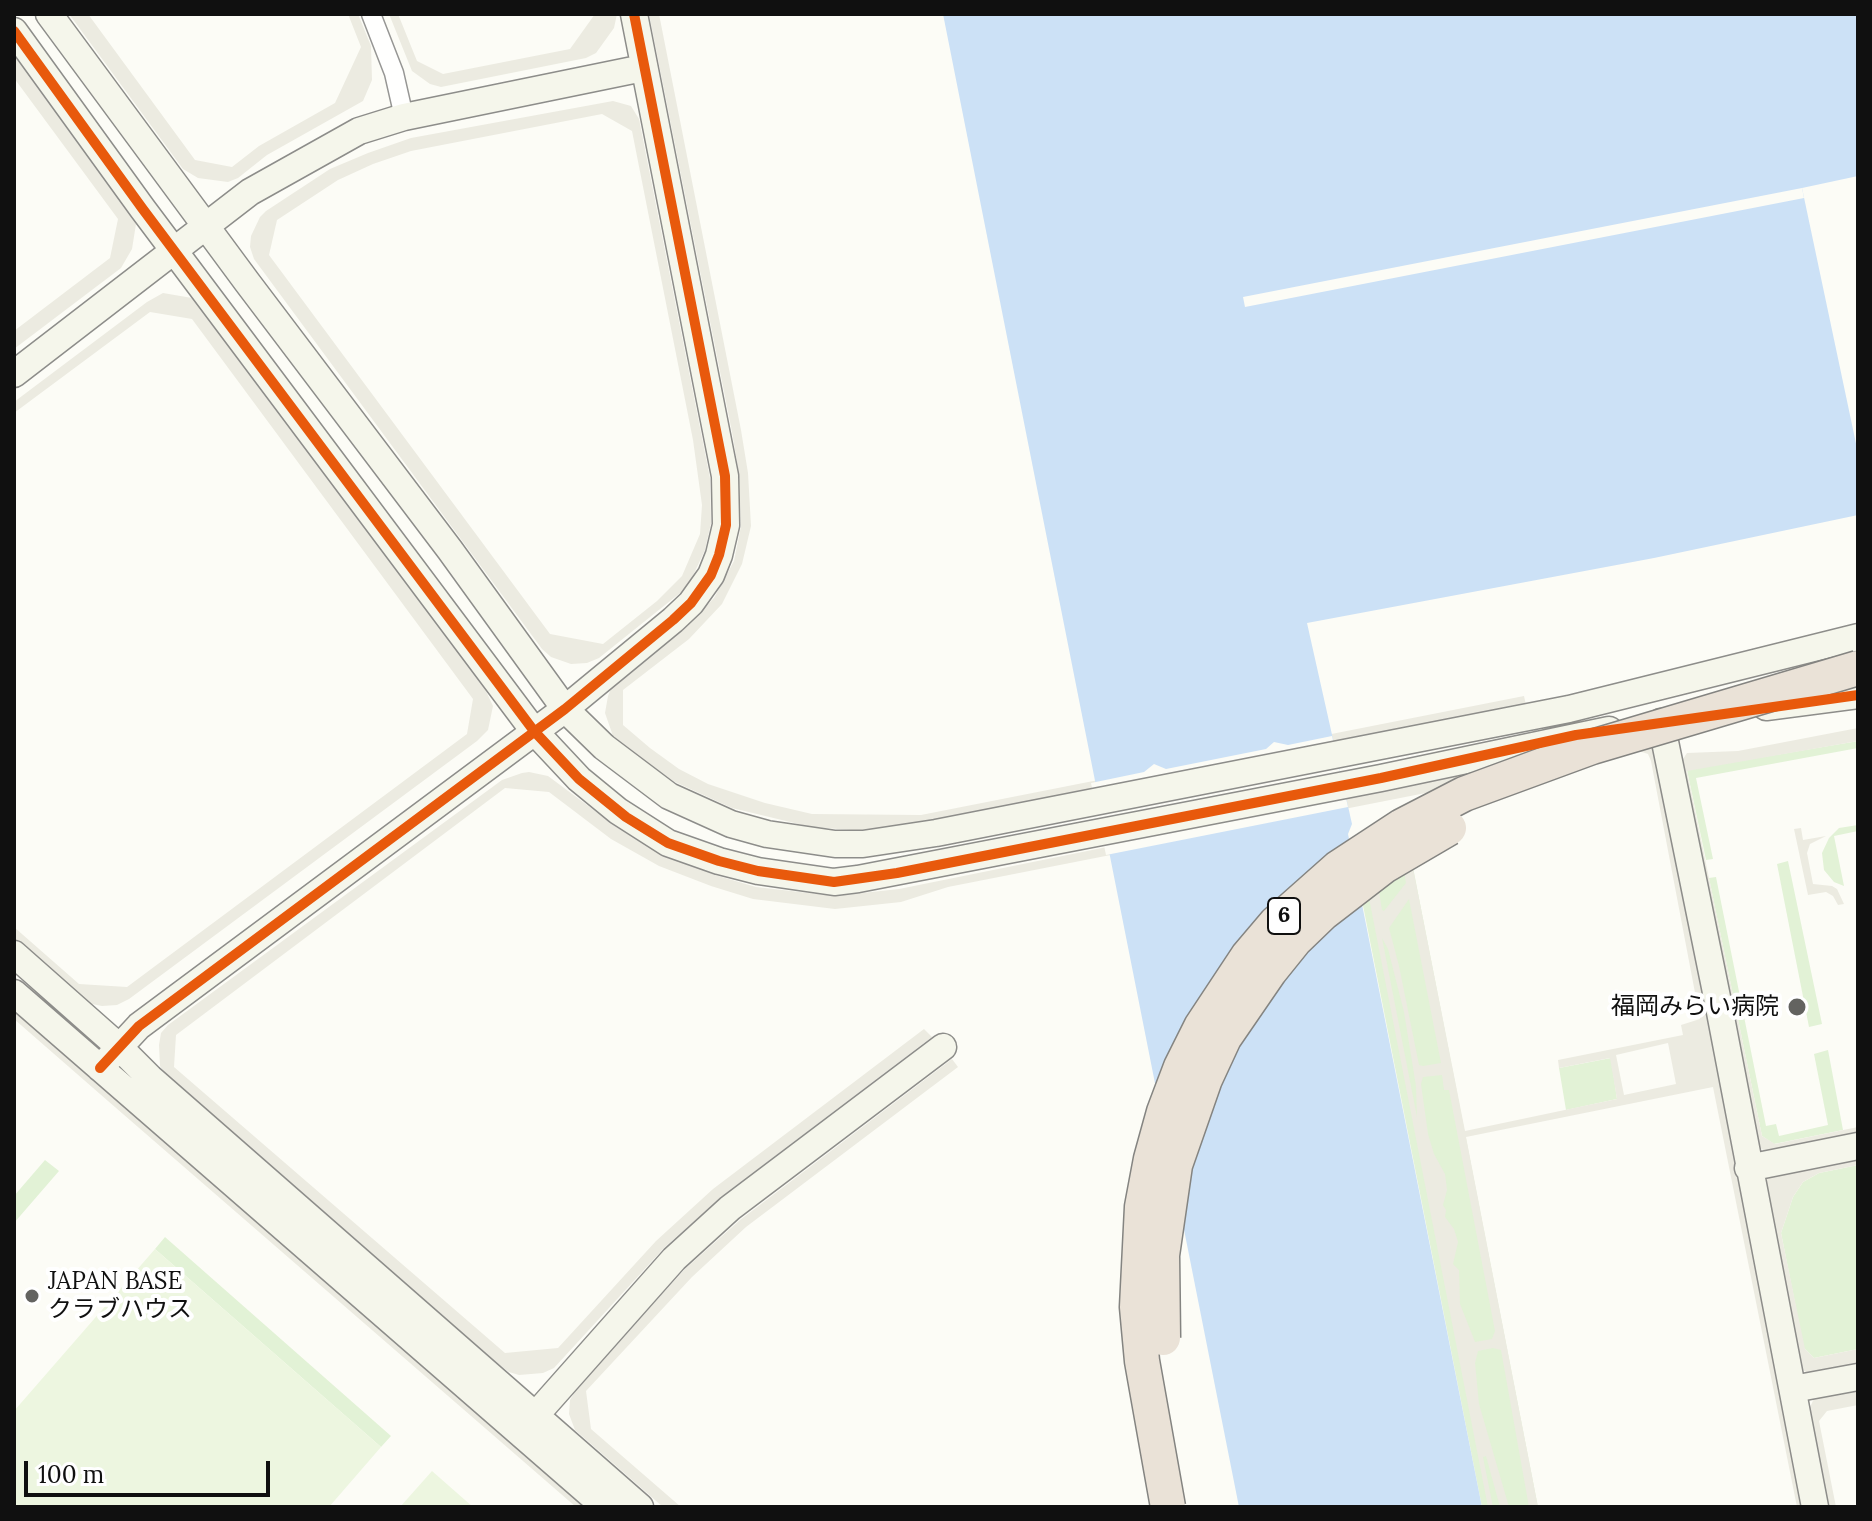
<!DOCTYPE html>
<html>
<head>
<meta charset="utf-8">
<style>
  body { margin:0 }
  #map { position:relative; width:1872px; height:1521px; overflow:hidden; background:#fcfcf6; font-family:Lora,serif }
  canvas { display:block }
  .frame { position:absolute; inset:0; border:16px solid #101010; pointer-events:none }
  .scale { position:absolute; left:24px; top:1461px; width:246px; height:36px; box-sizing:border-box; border:4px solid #101010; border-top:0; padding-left:10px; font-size:24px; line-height:28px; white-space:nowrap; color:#101010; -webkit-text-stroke:6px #fff; paint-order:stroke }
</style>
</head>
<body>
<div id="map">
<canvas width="1872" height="1521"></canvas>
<div class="frame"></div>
<div class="scale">100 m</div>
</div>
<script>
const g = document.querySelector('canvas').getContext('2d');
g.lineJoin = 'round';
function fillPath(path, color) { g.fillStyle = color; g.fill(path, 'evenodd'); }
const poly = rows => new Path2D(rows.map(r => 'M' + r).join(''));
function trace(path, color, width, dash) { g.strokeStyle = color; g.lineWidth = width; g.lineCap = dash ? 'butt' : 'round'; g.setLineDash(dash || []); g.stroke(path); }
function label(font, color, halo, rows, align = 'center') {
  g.font = font + ' Lora,"Noto Sans JP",serif'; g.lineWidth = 8; g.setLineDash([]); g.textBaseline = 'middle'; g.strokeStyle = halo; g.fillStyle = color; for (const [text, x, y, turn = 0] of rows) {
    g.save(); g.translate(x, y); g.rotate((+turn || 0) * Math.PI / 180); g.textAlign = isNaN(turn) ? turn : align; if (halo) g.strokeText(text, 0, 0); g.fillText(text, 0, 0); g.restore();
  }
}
const green = poly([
  [1858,741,1858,748,1696,778,1713,859,1706,860,1687,770],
  [1858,825,1858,831,1834,836,1844,886,1834,882,1824,870,1822,853,1829,838,1839,828],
  [1409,847,1538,1507,1482,1507,1354,860],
  [1788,861,1822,1024,1809,1027,1777,864],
  [1716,877,1766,1126,1776,1124,1779,1136,1828,1125,1814,1054,1828,1050,1843,1130,1774,1144,1762,1136,1709,878],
  [1611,1058,1617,1099,1566,1110,1559,1068],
  [45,1160,59,1171,14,1223,14,1196],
  [1858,1165,1858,1349,1814,1358,1804,1348,1781,1233,1793,1197,1803,1182,1819,1173],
  [165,1237,391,1436,381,1447,155,1249]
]);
const pitch = poly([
  [155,1249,381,1447,329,1507,14,1507,14,1411],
  [432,1471,473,1507,400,1507]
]);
const plaza = poly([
  [69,14,88,14,195,160,232,167,259,146,335,103,361,47,348,14,358,14,371,46,372,80,363,101,267,155,238,178,228,182,198,178,183,169],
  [389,14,398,14,417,61,443,74,570,49,595,14,617,14,614,28,596,53,586,58,441,87,430,84,412,71],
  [649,14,659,14,741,430,748,473,751,526,742,564,722,604,689,639,623,690,623,725,650,748,679,769,708,784,765,803,812,814,921,815,1524,696,1526,705,922,823,865,831,811,827,732,808,675,782,643,760,613,736,605,713,608,696,612,686,682,631,714,598,734,561,741,526,739,474,732,432],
  [14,54,131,214,136,224,132,249,121,268,14,349,14,331,110,258,118,219,14,78],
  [613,101,631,106,639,119,710,478,711,523,705,550,690,582,680,593,599,658,587,663,571,664,551,657,542,649,254,259,250,247,251,236,260,217,266,211,330,169,368,153,411,138],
  [602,114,632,131,693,440,702,505,700,534,682,576,657,601,603,644,550,634,269,255,277,220,338,180,373,164,411,151],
  [163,293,192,298,201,305,485,689,493,706,488,730,477,741,129,999,117,1005,102,1006,87,1003,14,942,14,927,79,984,127,987,467,734,473,699,192,319,150,312,14,413,14,402,147,302],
  [1858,728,1858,741,1687,771,1762,1136,1775,1144,1858,1127,1858,1138,1770,1154,1755,1145,1679,765,1687,753,1738,751],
  [1632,741,1652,746,1657,751,1808,1507,1797,1507,1713,1087,1466,1137,1538,1507,1529,1507,1501,1350,1493,1348,1478,1351,1475,1363,1479,1404,1509,1507,1500,1507,1486,1456,1483,1457,1493,1507,1488,1507,1361,857,1373,855,1382,910,1384,911,1406,883,1401,855,1410,853,1465,1131,1617,1099,1610,1058,1559,1068,1558,1060,1683,1035,1681,1025,1700,1019,1651,761,1648,754,1639,751,948,887,901,902,835,909,753,899,711,886,659,866,611,839,549,792,505,788,176,1035,174,1067,505,1353,558,1348,656,1241,713,1189,924,1029,932,1037,721,1197,664,1248,554,1368,543,1373,519,1375,509,1372,497,1363,167,1076,160,1066,159,1045,161,1033,168,1025,502,780,522,773,529,772,548,776,618,828,663,853,715,875,756,887,835,896,899,889],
  [1409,899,1441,1063,1423,1066,1419,1065,1399,966,1389,928],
  [1382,938,1388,949,1404,1012,1416,1086,1417,1117],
  [1668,1043,1676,1084,1624,1095,1616,1055],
  [1442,1075,1444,1090,1449,1090,1495,1331,1492,1339,1475,1342,1460,1304,1459,1270,1453,1264,1458,1242,1454,1229,1445,1217,1446,1210,1443,1205,1447,1190,1445,1174,1434,1154,1428,1134,1421,1084,1423,1077],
  [1801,828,1803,840,1826,836,1810,844,1807,853,1813,884,1832,886,1837,889,1844,904,1838,905,1833,896,1826,892,1808,895,1794,829],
  [14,1003,595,1507,576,1507,108,1101,14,1019],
  [952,1059,958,1067,746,1227,692,1277,586,1391,591,1429,681,1507,663,1507,575,1430,569,1414,570,1400,579,1385,685,1269,740,1220],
  [1858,1154,1858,1165,1819,1173,1803,1182,1793,1197,1781,1233,1805,1349,1814,1358,1858,1349,1858,1367,1809,1374,1800,1368,1765,1179,1774,1171],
  [1858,1387,1858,1405,1827,1411,1819,1421,1836,1507,1825,1507,1808,1412,1815,1396]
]);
const water = poly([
  [943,14,1858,14,1858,176,1802,188,1858,453,1858,515,1654,558,1307,623,1352,824,1348,834,1482,1507,1239,1507]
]);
const pier = poly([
  [1802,188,1804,198,1245,307,1243,297],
  [1332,736,1348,807,1106,855,1091,783,1144,772,1154,764,1166,769,1266,749,1274,742,1288,745]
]);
const street = poly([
  [371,14,394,73,404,117]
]);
const secondary = poly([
  [49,14,247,282,450,550,565,709,604,747,669,796,731,824,767,834,835,844,863,844,936,833,1569,709,1858,637],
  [14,31,142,208,534,731,579,779,618,811,668,843,719,861,758,871,834,882,858,879,1381,778,1609,730],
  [14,374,250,192,359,131,404,117,643,68],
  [1766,707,1858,695],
  [1661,722,1719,1007,1815,1507],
  [14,954,118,1046,150,1078,640,1507],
  [14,993,605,1507],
  [100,1068,139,1026,565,709,673,620,691,603,711,575,719,555,726,525,725,476,634,14],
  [1748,1168,1858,1146],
  [1793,1389,1858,1377],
  [525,1427,674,1259,730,1208,943,1047]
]);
const highwayBridge = poly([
  [1163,1338,1162,1255,1175,1165,1205,1079,1224,1038,1270,971,1295,940,1323,913,1384,866,1449,828],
  [1168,1507,1142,1361,1137,1307,1142,1207,1151,1159,1164,1112,1181,1067,1201,1027,1248,956,1276,923,1338,868,1402,826,1464,794,1592,747,1858,668]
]);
const cycleway = poly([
  [14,31,142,208,534,731,579,779,626,817,668,843,719,861,758,871,834,882,897,873,1381,778,1576,735,1858,695],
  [100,1068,139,1026,565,709,673,620,691,603,711,575,719,555,726,525,725,476,634,14]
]);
const markers = [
  [1797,1007,10,"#636360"],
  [32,1296,8,"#636360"]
];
const shields = [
  [1284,916,32]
];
const shieldNames = [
  ["6",1284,916]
];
const poiNames = [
  ["福岡みらい病院",1779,1007],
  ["JAPAN BASE",48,1282,"left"],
  ["クラブハウス",48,1310,"left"]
];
fillPath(green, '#e2f2d6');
fillPath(pitch, '#edf6e0');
fillPath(plaza, '#ecebe1');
fillPath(water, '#cce1f6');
fillPath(pier, '#fcfcf6');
trace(street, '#969694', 21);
trace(secondary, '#8d8d8a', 29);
trace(street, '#fffffe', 18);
trace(secondary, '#f5f6eb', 26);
trace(highwayBridge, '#848481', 37, []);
trace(highwayBridge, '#eae2d7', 34);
trace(cycleway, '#e8590c', 10);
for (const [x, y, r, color] of markers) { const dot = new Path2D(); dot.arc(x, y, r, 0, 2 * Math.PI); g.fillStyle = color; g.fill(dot); trace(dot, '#fff', 3); }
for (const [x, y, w] of shields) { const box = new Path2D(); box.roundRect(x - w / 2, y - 18, w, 36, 6); g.fillStyle = '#fff'; g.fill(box); trace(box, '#101010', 2); }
label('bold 22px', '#101010', null, shieldNames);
label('24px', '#101010', '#fff', poiNames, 'right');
</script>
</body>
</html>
